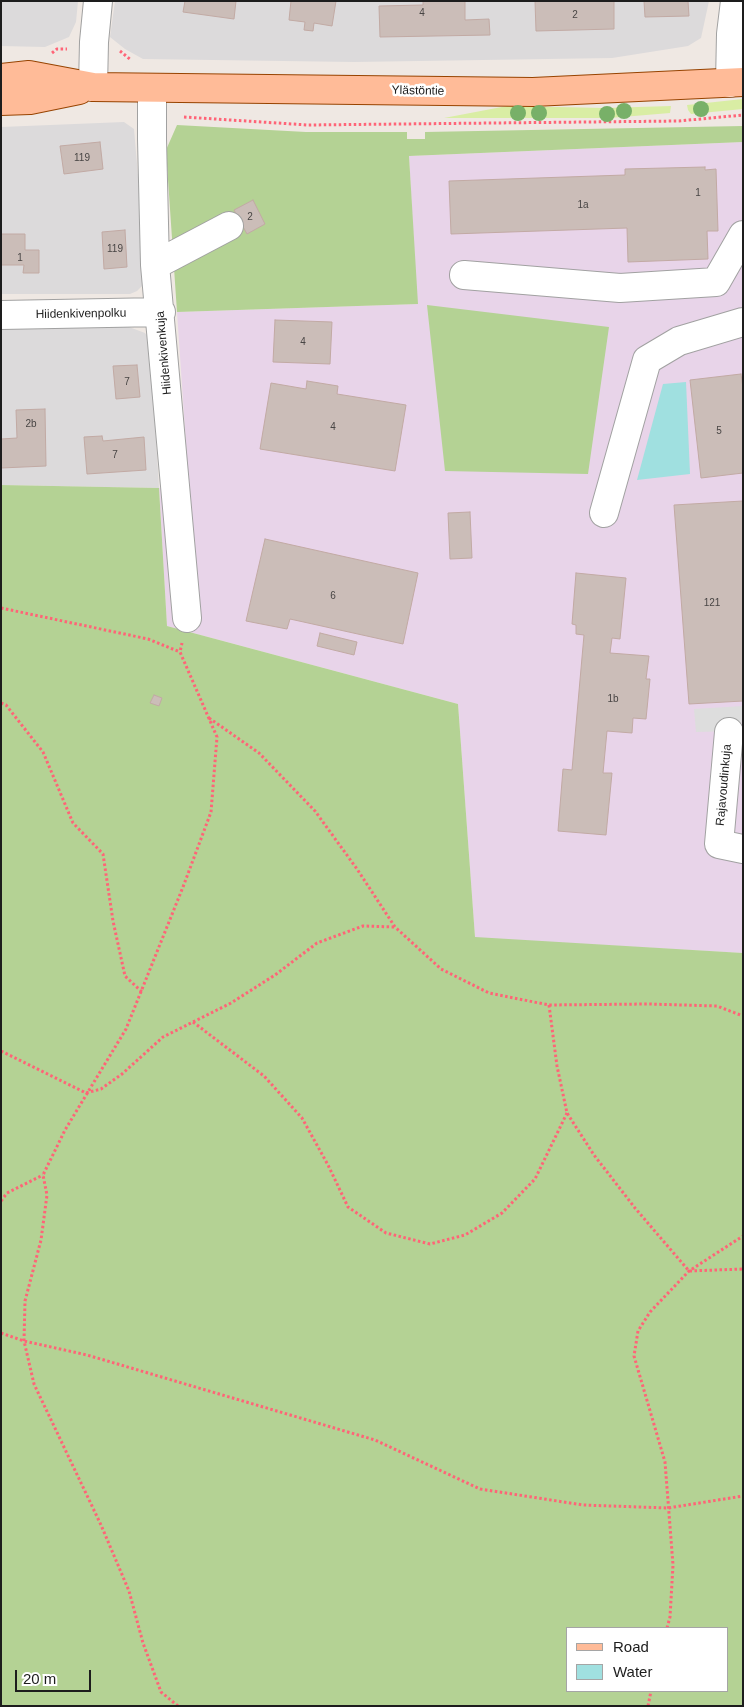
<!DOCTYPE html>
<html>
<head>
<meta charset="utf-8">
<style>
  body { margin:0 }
  #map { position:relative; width:744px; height:1707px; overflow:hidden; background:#efe8e3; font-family:Arial,sans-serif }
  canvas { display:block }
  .frame { position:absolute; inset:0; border:2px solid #1d1d1d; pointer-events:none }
  .legend { position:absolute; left:566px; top:1627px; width:162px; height:65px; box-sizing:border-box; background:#fff; border:1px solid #a5a5a5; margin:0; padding:6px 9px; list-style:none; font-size:15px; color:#1d1d1d }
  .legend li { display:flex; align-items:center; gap:10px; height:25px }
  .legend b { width:25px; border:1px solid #a5a5a5 }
  .scale { position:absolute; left:15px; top:1670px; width:76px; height:22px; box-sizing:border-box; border:2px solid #1d1d1d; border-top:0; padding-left:6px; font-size:15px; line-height:18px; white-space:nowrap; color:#1d1d1d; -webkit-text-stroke:4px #fff; paint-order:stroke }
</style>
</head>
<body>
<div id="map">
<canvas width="744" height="1707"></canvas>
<div class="frame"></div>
<ul class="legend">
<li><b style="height:6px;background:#ffbb98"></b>Road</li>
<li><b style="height:14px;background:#a0e0e0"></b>Water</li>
</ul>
<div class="scale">20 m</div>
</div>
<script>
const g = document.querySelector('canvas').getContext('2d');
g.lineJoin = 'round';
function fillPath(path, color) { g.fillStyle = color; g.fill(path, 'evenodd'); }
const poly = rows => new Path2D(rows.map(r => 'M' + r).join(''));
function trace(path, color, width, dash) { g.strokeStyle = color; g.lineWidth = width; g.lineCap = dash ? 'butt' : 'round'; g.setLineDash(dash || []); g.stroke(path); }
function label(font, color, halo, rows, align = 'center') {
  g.font = font + ' Arial,sans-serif'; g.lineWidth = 5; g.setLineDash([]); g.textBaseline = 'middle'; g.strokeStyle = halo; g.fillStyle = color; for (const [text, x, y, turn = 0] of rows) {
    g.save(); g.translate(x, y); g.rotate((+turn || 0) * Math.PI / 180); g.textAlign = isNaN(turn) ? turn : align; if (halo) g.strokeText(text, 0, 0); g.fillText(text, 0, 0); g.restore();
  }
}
const residential = poly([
  [1,1,78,1,76,22,69,37,45,47,1,46],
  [115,1,709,1,701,38,688,46,612,58,354,62,143,59,125,49,110,37],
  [124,122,134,129,147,281,137,291,130,294,1,294,1,127],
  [1,326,129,327,145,333,150,340,159,488,1,485]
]);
const industrial = poly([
  [743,142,743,953,475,938,458,704,167,626,159,488,189,488,177,312,417,304,409,156]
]);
const grass = poly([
  [743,99,743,109,691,114,688,110,687,105],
  [507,106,605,108,671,106,670,113,610,118,444,118]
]);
const forest = poly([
  [177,125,306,132,407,132,407,139,425,139,425,132,743,126,743,142,409,156,418,304,177,312,166,150],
  [427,305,609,327,588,474,445,471],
  [1,485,159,488,167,626,458,704,475,937,743,953,743,1706,1,1706],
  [568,1628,728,1628,728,1691,568,1691]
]);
const parking = poly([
  [743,706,741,731,696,732,694,709]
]);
const water = poly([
  [686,382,690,474,637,480,663,384]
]);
const building = poly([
  [185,1,236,1,234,19,183,12,185,1],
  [291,1,336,1,332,26,314,23,313,31,304,30,305,22,289,20,291,1],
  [423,1,465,1,465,20,489,19,490,35,380,37,379,6,423,5,423,1],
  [535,1,614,1,614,29,536,31,535,1],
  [644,1,688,1,689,16,645,17,644,1],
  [100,142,103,169,64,174,60,146,100,142],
  [705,167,705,170,716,169,718,231,707,231,708,259,628,262,627,228,451,234,449,181,625,175,625,169,705,167],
  [253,200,265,224,247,234,234,210,253,200],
  [125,230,127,267,104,269,102,232,125,230],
  [1,234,25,234,25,250,39,250,39,273,23,273,24,265,1,265,1,234],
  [275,320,332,322,330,364,273,362,275,320],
  [137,365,140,397,116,399,113,366,137,365],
  [741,374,743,388,743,473,701,478,690,380,741,374],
  [307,381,338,386,337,394,406,405,395,471,260,449,271,383,306,389,307,381],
  [45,409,46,466,1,468,1,439,17,438,16,410,45,409],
  [102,436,103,441,144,437,146,470,87,474,84,437,102,436],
  [743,501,743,701,689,704,674,505,743,501],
  [470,512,472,558,450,559,448,513,470,512],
  [265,539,418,573,403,644,290,619,287,629,246,621,265,539],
  [576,573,626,578,620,639,612,638,610,653,649,656,646,679,650,679,646,719,633,718,632,733,607,731,603,773,612,773,606,835,558,831,563,769,572,770,584,635,576,634,576,625,572,624,576,573],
  [320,633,357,642,354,655,317,646,320,633],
  [154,695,162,698,159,706,150,703,154,695]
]);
const path = poly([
  [120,51,131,60],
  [52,53,57,49,67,49],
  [184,117,308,125,679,121,743,115],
  [1,608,148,639,180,652],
  [1,703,6,705,43,752,73,823,103,854,113,921,125,976,142,992],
  [209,718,259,753,315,811,357,869,395,927,441,969,489,993,549,1005,648,1004,717,1006,743,1016],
  [549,1005,557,1066,567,1113,594,1155,635,1208,689,1271,743,1269],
  [193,1022,264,1076,302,1118,328,1165,348,1207,386,1233,430,1244,465,1235,502,1213,535,1179,567,1113],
  [1,1051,86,1093,101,1089,122,1074,163,1037,231,1003,275,975,317,943,363,926,395,927],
  [1,1201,7,1193,43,1175],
  [1,1333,24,1341,87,1355,375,1440,480,1489,583,1505,668,1508,743,1496],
  [667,1628,670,1617,673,1565,665,1462,634,1356,638,1331,650,1312,689,1271,743,1236],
  [178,1706,161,1692,143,1643,129,1591,101,1525,34,1384,24,1341,25,1301,41,1240,47,1195,43,1175,65,1130,126,1029,183,887,211,812,217,737,180,652,182,643],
  [648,1706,651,1691]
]);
const minor = poly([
  [730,83,731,34,735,1],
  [93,87,94,42,98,1],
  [152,88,152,139,155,265,187,618],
  [155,265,229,226],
  [464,275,620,288,716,282,743,235],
  [1,315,161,312],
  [604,513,647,360,679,341,743,322],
  [729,732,719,844,743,849]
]);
const major = poly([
  [1,78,29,75,93,87,533,92,743,82],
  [1,101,30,100,79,90]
]);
const trees = [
  [701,109],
  [624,111],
  [518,113],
  [539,113],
  [607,114]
];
const numberNames = [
  ["4",422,13],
  ["2",575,15],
  ["119",82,158],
  ["1",698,193],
  ["1a",583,205],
  ["2",250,217],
  ["119",115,249],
  ["1",20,258],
  ["4",303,342],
  ["7",127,382],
  ["2b",31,424],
  ["4",333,427],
  ["5",719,431],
  ["7",115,455],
  ["6",333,596],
  ["121",712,603],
  ["1b",613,699]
];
const streetNames = [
  ["Ylästöntie",418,91,1],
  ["Hiidenkivenpolku",81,314,-1],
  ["Hiidenkivenkuja",164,353,-95],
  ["Rajavoudinkuja",724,785,-85]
];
fillPath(residential, '#dcdadb');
fillPath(industrial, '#e8d4e9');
fillPath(grass, '#d9eda4');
fillPath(forest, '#b4d294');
fillPath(parking, '#ddd');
fillPath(water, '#a0e0e0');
fillPath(building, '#cbbdb8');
trace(building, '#c2aaa4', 1);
trace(minor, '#a1a1a1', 30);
trace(major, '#974300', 30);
trace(path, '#ff6477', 3, [2.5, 2.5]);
trace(minor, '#fff', 28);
trace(major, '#ffbb98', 28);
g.fillStyle = '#78b068';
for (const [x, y] of trees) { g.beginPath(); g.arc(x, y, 8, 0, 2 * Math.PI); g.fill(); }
label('10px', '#484544', null, numberNames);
label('12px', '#1d1d1d', '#fff', streetNames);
</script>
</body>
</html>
